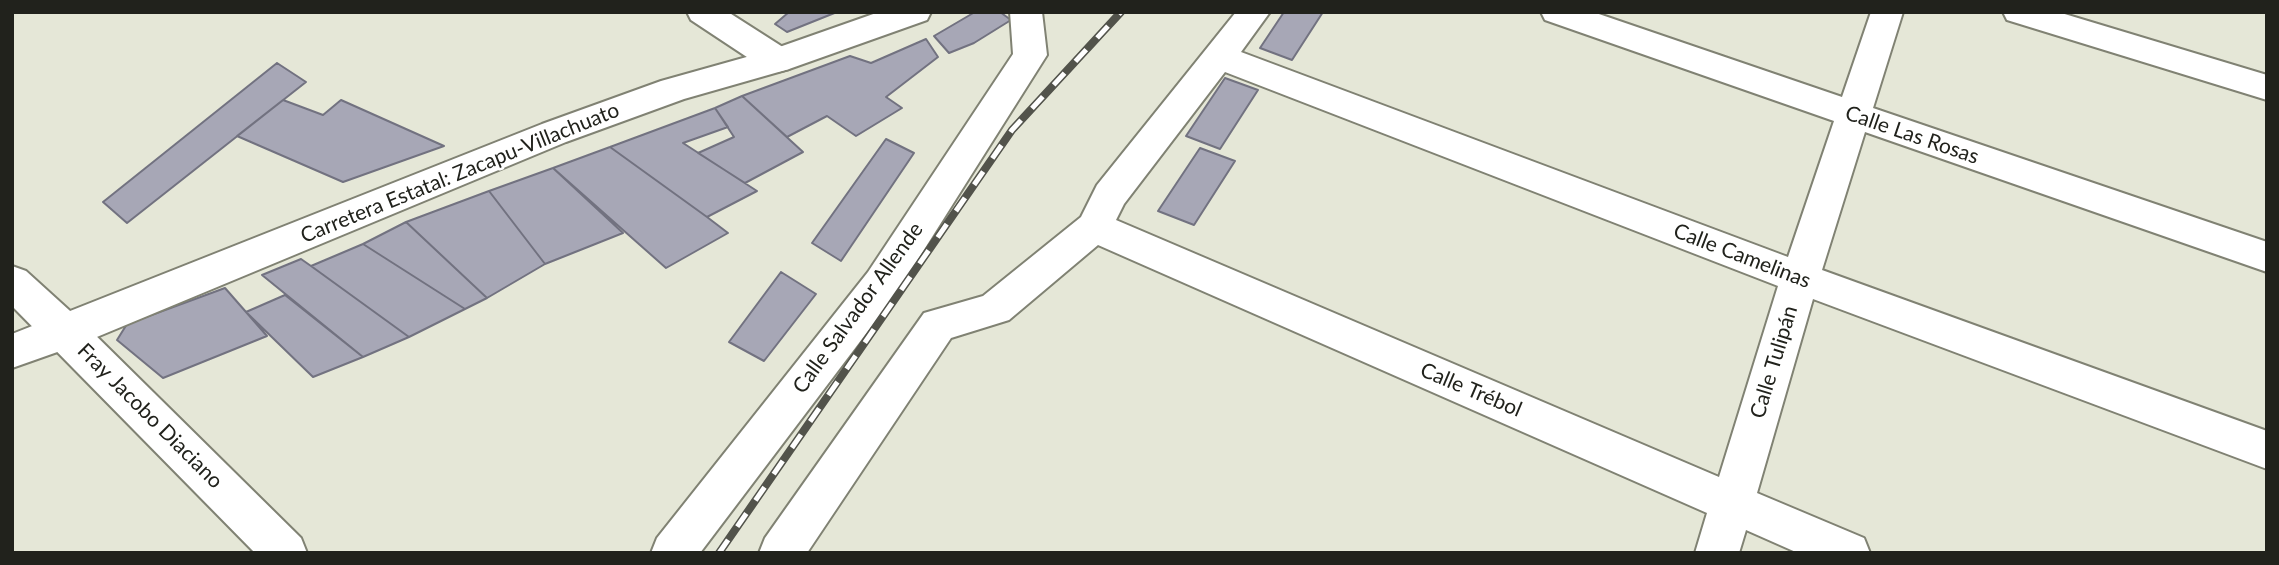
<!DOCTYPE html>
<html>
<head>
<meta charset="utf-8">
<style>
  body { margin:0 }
  #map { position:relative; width:2279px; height:565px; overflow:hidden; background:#e5e7d7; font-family:Lato,sans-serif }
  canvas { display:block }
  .frame { position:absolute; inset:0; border:14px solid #21221c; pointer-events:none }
</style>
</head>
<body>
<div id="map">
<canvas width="2279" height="565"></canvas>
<div class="frame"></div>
</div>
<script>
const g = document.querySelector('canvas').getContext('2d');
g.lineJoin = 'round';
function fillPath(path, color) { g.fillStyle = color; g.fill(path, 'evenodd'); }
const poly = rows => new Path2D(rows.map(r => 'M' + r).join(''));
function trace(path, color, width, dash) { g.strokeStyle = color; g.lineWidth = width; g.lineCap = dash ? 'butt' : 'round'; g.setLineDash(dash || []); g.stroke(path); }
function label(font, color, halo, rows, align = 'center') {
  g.font = font + ' Lato,sans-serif'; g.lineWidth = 5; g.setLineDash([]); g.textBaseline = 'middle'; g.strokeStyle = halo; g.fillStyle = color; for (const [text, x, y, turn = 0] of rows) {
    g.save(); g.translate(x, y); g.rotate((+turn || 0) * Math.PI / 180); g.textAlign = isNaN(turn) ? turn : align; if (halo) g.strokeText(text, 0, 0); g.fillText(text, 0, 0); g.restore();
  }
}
const building = poly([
  [789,12,837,12,787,32,775,24,789,12],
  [975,12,1000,12,1011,20,974,43,949,53,934,36,975,12],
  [1284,12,1323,12,1292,60,1260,48,1284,12],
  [926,39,938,57,886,97,902,108,856,136,827,116,787,137,742,96,850,56,871,63,926,39],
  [277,63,306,82,127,223,103,202,277,63],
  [1225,78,1258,90,1220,149,1186,136,1225,78],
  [742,96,803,152,745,183,698,153,734,137,715,108,742,96],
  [283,100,323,115,341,100,444,146,343,182,237,136,283,100],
  [715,108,728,127,683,143,757,191,707,217,610,147,715,108],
  [886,139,914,153,841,261,812,243,886,139],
  [610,147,707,217,728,233,666,268,553,168,610,147],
  [1200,148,1235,161,1194,225,1158,211,1200,148],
  [553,168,623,233,545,264,489,191,553,168],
  [489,191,545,264,487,298,406,222,489,191],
  [406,222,487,298,465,309,363,244,406,222],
  [363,244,465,309,409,337,311,266,363,244],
  [301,259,311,266,409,337,363,357,262,275,301,259],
  [781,272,816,294,764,361,729,342,781,272],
  [225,288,267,336,163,378,117,340,127,324,225,288],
  [285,295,363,357,313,377,246,312,285,295]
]);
const minor = poly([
  [687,12,728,12,789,51,794,60,789,69,777,72,765,69,691,20,687,12],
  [1010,12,1042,12,1047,55,896,294,700,553,651,553,657,538,868,272,1013,54,1010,12],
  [1236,12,1270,12,1241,52,1788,257,1834,121,1545,20,1541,12,1593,12,1842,97,1871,12,1903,12,1873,108,2267,242,2267,272,1865,132,1822,270,2267,431,2267,469,1813,299,1757,493,1864,538,1870,553,1798,553,1746,530,1739,553,1695,553,1707,513,1098,245,1009,320,951,338,807,553,759,553,765,538,924,313,983,296,1081,217,1097,185,1236,12],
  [1225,72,1778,286,1719,477,1116,220,1124,204,1225,72],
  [2003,12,2058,12,2267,75,2267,100,2007,20,2003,12],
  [12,266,26,271,80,320,301,538,307,553,255,553,12,306,12,266]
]);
const primary = poly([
  [879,12,931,12,927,20,789,69,684,99,566,142,80,344,12,368,12,334,542,124,661,81,768,51,879,12]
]);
const rail = poly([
  [719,553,1012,130,1121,12]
]);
const streetNames = [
  ["Calle Las Rosas",1912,135,19],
  ["Carretera Estatal: Zacapu-Villachuato",460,173,-22],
  ["Calle Camelinas",1742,256,21],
  ["Calle Salvador Allende",858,308,-54],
  ["Calle Tulipán",1774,362,-73],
  ["Calle Trébol",1471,390,23],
  ["Fray Jacobo Diaciano",150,416,45]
];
fillPath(building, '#a7a7b6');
trace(building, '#727280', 2);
trace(minor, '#808273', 4);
trace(primary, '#808273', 4);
fillPath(minor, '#fff');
fillPath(primary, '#fff');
trace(rail, '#52534b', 8);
trace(rail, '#fff', 5, [16]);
label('21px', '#21221c', '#fff', streetNames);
</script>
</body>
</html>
